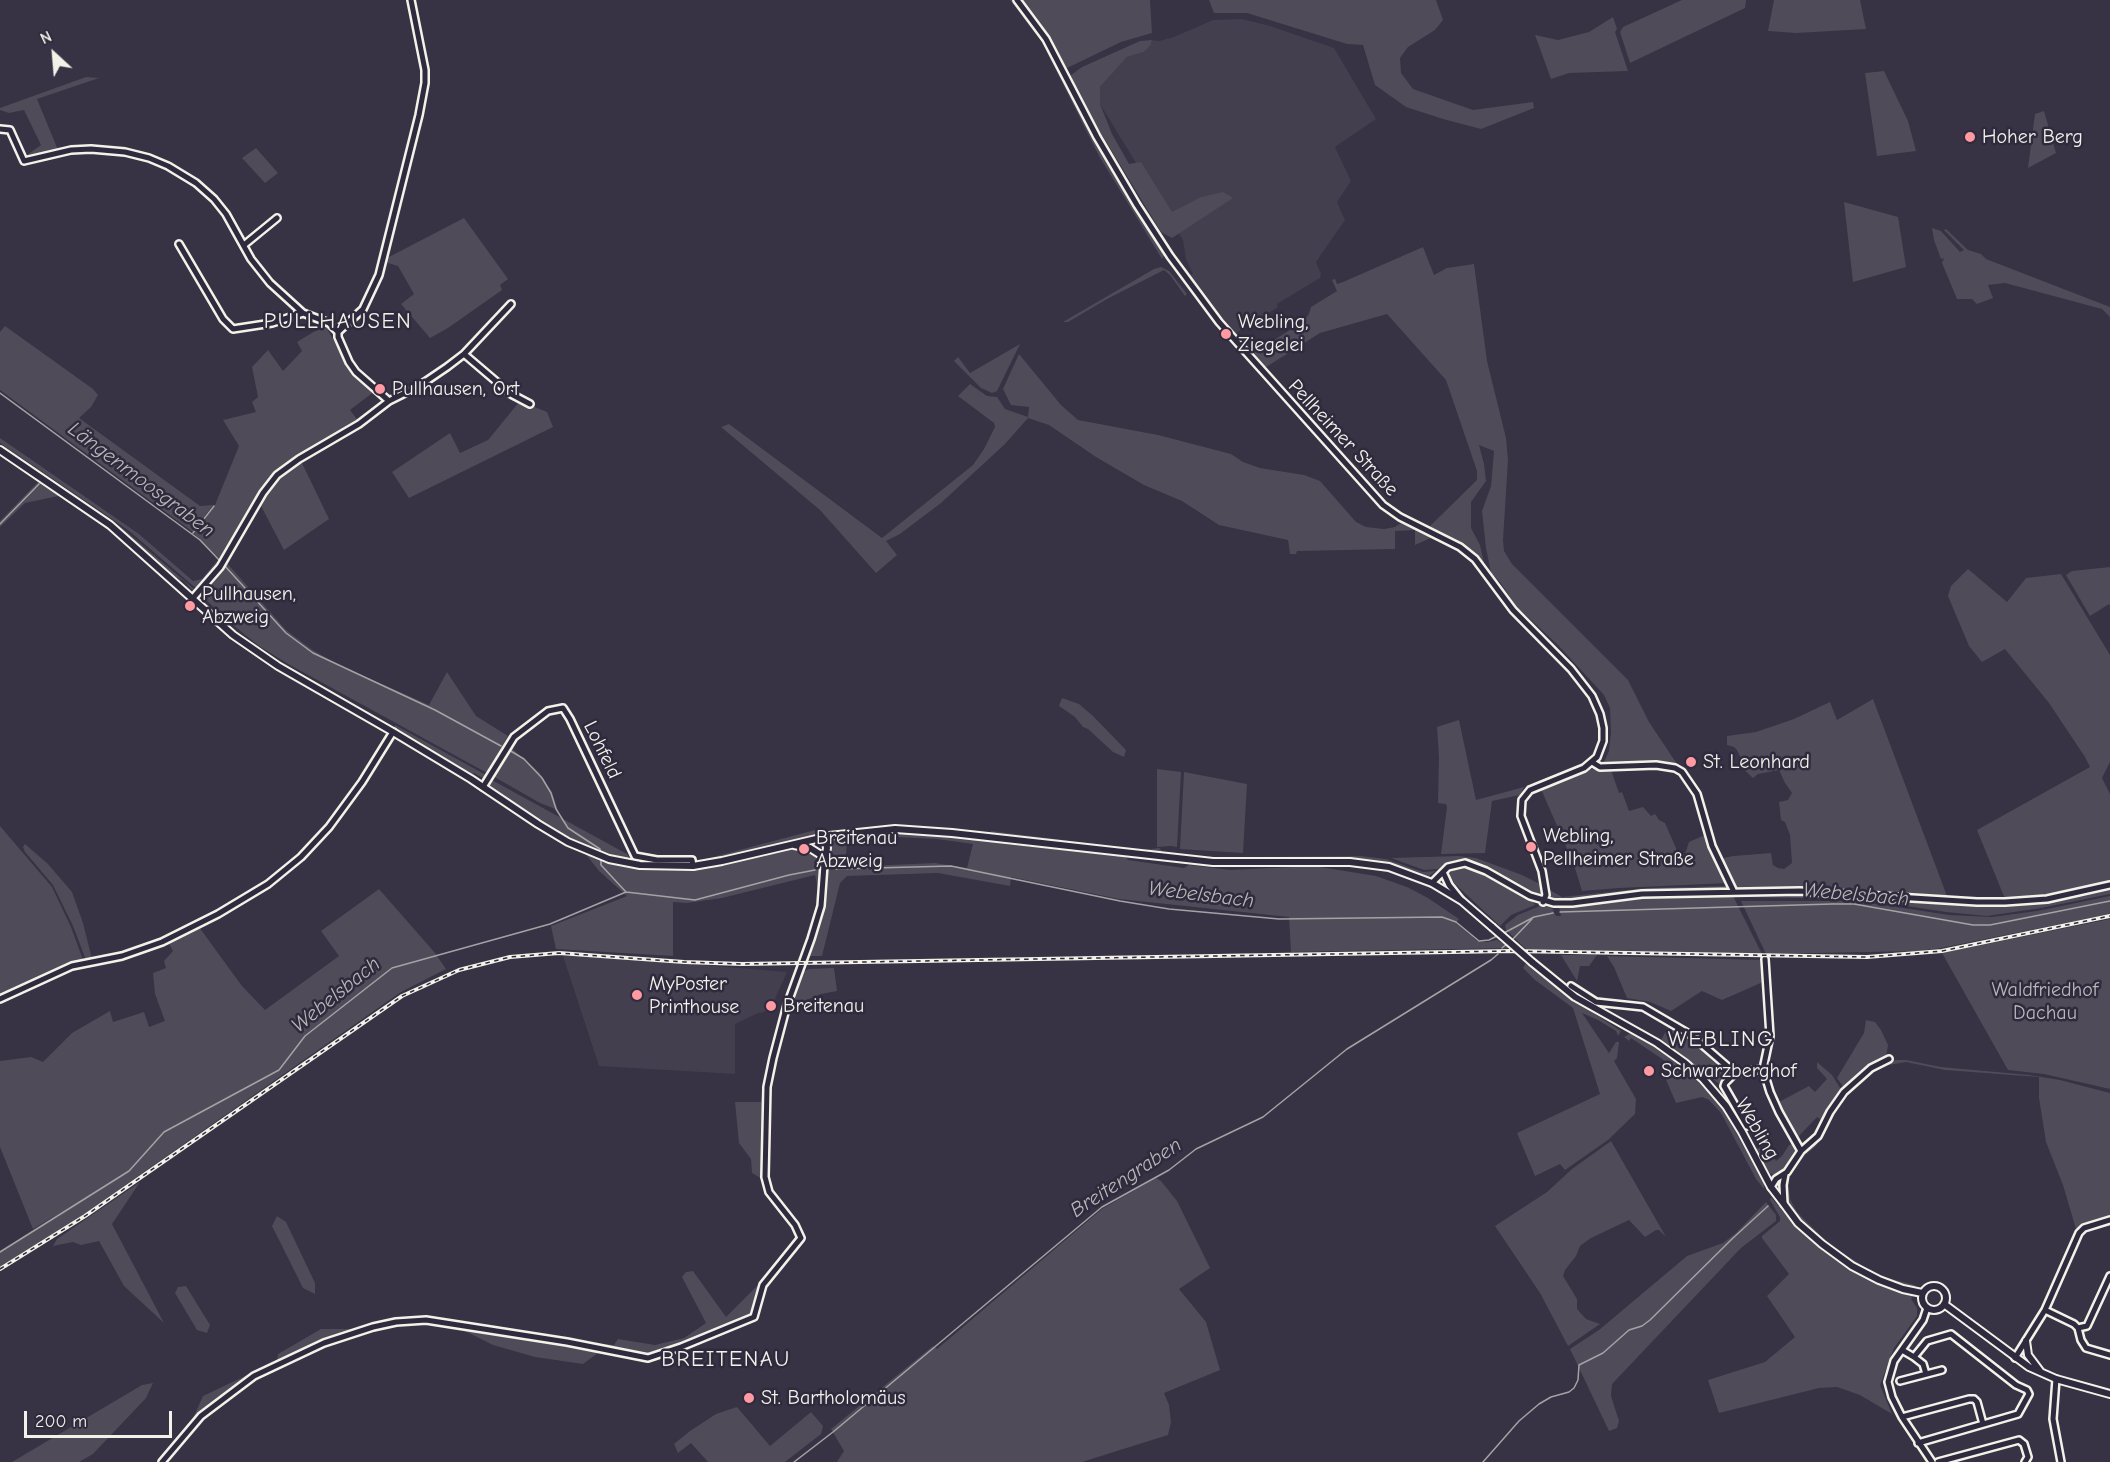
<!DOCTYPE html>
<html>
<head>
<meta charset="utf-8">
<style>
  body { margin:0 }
  #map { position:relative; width:2110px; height:1462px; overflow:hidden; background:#373244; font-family:"Comic Neue",sans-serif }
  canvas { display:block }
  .north { position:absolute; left:24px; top:24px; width:60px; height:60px; -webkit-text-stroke:4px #2f2a3d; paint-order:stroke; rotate:334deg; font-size:16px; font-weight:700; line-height:24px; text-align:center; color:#f4f1e8 }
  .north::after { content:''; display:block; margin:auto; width:21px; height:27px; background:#f4f1e8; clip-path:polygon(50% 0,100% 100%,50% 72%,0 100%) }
  .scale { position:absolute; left:24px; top:1411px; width:148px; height:27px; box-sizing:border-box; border:3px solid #f4f1e8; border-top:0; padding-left:8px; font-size:18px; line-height:21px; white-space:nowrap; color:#f4f1e8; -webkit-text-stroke:4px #2f2a3d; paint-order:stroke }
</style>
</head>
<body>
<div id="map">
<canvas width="2110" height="1462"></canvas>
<div class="north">N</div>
<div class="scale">200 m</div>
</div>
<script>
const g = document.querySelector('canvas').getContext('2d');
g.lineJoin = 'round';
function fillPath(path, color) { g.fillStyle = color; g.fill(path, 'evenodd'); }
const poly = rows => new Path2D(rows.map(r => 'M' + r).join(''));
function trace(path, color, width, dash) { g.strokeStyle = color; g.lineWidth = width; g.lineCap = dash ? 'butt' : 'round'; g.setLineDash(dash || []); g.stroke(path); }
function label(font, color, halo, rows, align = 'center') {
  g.font = font + ' "Comic Neue",sans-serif'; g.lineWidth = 5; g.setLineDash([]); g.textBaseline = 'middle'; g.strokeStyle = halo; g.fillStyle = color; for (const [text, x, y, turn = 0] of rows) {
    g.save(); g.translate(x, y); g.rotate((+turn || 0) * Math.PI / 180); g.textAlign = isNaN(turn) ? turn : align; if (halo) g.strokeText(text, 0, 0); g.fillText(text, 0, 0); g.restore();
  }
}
const built = poly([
  [1242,19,1270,26,1334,48,1376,119,1335,147,1351,181,1337,202,1345,220,1316,262,1321,274,1320,278,1277,304,1278,307,1233,335,1189,275,1193,274,1186,259,1183,240,1100,104,1100,87,1127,57,1144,52,1151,45,1152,40,1159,41,1174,37,1213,20],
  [590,955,631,959,787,972,770,1010,756,1014,735,1024,735,1074,599,1066,563,956]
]);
const green = poly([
  [1010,0,1014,0,1042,40,1096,140,1165,254,1162,259,1099,156,1042,42],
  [1021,0,1150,0,1152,33,1121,42,1067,68,1052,43],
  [1209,0,1436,0,1443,20,1435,30,1408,47,1400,58,1401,73,1413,89,1473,110,1533,102,1534,108,1481,129,1443,119,1406,107,1375,85,1363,45,1347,44,1247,13,1214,13],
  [1682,0,1746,0,1745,8,1630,63,1620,32,1623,27],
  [1774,0,1860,0,1866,29,1796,33,1768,31],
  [1613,17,1617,29,1615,32,1628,71,1569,73,1551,79,1535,35,1558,40,1589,32],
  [1152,40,1151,45,1144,52,1127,57,1100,87,1100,104,1112,134,1129,164,1141,162,1172,212,1201,197,1223,192,1233,198,1172,238,1161,232,1094,122,1072,82,1071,75,1082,67,1140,41],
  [1884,71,1908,121,1916,151,1877,156,1865,73],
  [86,77,99,78,37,99,58,150,28,158,27,155,41,145,24,110,9,113,0,110,0,108],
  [2044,111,2056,153,2028,168,2035,114],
  [256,148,278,173,265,183,242,158],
  [1844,202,1898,217,1906,267,1853,282],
  [464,218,508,279,500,285,502,290,448,328,430,338,401,304,414,294,398,266,385,262,387,258],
  [1932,228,1941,231,1960,252,1964,250,1944,230,1946,229,1968,250,1981,254,1986,259,2110,307,2110,317,2102,309,2005,283,1988,285,1993,298,1977,304,1972,299,1957,299,1942,263,1944,258,1941,259,1934,240],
  [1423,247,1434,275,1447,268,1474,264,1487,361,1506,438,1508,460,1503,540,1504,551,1512,564,1628,680,1649,722,1677,764,1674,766,1651,762,1603,764,1609,751,1611,732,1610,708,1604,695,1558,645,1516,606,1500,582,1491,573,1486,548,1482,511,1491,486,1494,451,1479,445,1484,464,1486,481,1471,502,1471,528,1480,545,1484,563,1468,549,1428,528,1477,480,1477,471,1446,380,1387,314,1320,333,1263,369,1253,358,1255,352,1290,330,1296,330,1309,314,1311,307,1337,291,1332,280,1335,279,1337,284,1343,282],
  [1161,267,1169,271,1187,294,1185,296,1170,275,1164,270,1107,299,1068,322,1063,322,1154,269],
  [325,325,349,368,375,391,350,410,359,422,279,471,221,560,194,534,215,505,239,446,223,420,256,412,252,402,258,397,252,367,268,350,283,371,302,351,297,342],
  [5,326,93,389,98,395,91,407,79,418,200,506,213,505,193,532,0,390,0,332],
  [1020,344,997,391,992,393,981,388,954,361,958,357,970,373],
  [1019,354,1061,405,1078,420,1158,435,1231,454,1243,462,1260,468,1304,475,1320,481,1356,522,1366,527,1384,529,1395,527,1401,523,1433,537,1415,545,1415,530,1395,531,1395,549,1297,551,1296,554,1290,554,1288,540,1219,525,1182,501,1144,485,1096,457,1049,425,1028,418,1005,444,941,503,900,534,886,541,897,555,876,573,820,510,721,427,729,424,882,538,973,465,984,449,995,427,994,423,958,396,970,384,987,396,997,397,1005,409,1028,417,1029,407,1011,405,1003,389],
  [520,401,547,412,553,427,409,498,392,472,450,433,460,453,488,440],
  [0,438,139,534,193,581,202,579,216,562,218,565,198,590,128,530,0,443],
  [0,445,121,527,194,589,193,591,184,581,172,575,102,516],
  [301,461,329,519,284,550,260,504,280,478],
  [40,480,63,495,25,503,0,527,0,521],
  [226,562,286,630,311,649,337,664,429,705,447,672,476,716,508,736,487,773,290,665,259,646,228,621,206,600,205,591],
  [2110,567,2110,606,2109,604,2090,616,2066,575,2072,571],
  [1968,569,2007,602,2026,578,2061,574,2110,655,2110,762,2102,778,2110,794,2110,883,2046,896,2005,899,1977,830,2090,767,2085,757,2049,703,2005,649,1982,662,1969,646,1948,596,1951,586],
  [1062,698,1079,704,1093,716,1126,750,1124,757,1113,752,1088,729,1083,727,1075,717,1059,706],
  [1873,699,1947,896,1840,888,1734,887,1722,862,1724,858,1733,856,1771,853,1773,865,1778,868,1784,869,1792,863,1790,835,1785,822,1781,820,1779,802,1788,800,1792,793,1785,783,1779,770,1758,774,1753,778,1742,768,1743,763,1737,750,1734,747,1727,745,1727,736,1756,732,1794,719,1830,702,1837,720],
  [1459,720,1476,800,1524,787,1520,795,1492,801,1485,853,1441,854,1447,807,1446,804,1438,803,1439,757,1437,727],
  [395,725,486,775,483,778,474,773,470,776,394,728],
  [509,746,539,772,552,792,558,810,540,803,491,775],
  [1157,769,1181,772,1177,847,1171,846,1157,847],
  [1590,769,1611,770,1619,793,1622,792,1629,811,1643,807,1651,816,1655,814,1659,820,1665,823,1679,855,1685,854,1689,842,1707,834,1729,883,1619,888,1582,891,1574,865,1541,789],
  [1184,772,1247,784,1243,853,1180,849],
  [490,779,627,854,630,860,596,850,559,833,487,785],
  [0,826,52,887,71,927,83,960,72,963,36,982,0,997],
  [815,830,815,835,729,857,702,862,698,861],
  [991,831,1144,850,1159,848,1162,851,1159,854,991,834],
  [898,833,927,833,997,841,1004,844,1125,856,1128,860,1184,868,1189,865,1230,870,1314,866,1376,876,1407,887,1428,898,1459,919,1456,923,1477,941,1487,942,1497,940,1510,948,1291,952,1289,917,1119,899,1011,877,1010,886,938,873,847,876,840,883,822,956,807,956,818,922,831,843,835,839,846,838],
  [896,837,937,839,973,844,967,868,935,863,845,867,847,843],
  [25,844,48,864,72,892,83,923,92,959,86,960,73,926,53,885,25,852,23,847],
  [802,849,814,853,819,865,819,893,815,875,722,898,687,903,673,902,673,956,556,949,551,926,627,896,599,871,584,852,631,866,651,869,677,869,706,867,782,850],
  [1360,856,1386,859,1423,872,1436,871,1429,876,1394,864,1354,858,1266,859,1259,857],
  [1458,856,1476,858,1522,875,1542,885,1542,891,1540,895,1537,895,1528,892,1486,867,1468,861,1457,860,1446,863,1438,869,1424,870,1391,858],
  [1458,867,1466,867,1480,871,1532,900,1535,905,1511,915,1500,926,1454,883,1449,875,1452,870],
  [1727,886,1723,889,1626,892,1561,901,1550,896,1548,889,1562,897,1647,888],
  [2110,887,2110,894,2041,908,1987,916,1946,912,1861,899,1741,897,1745,894,1814,893,2024,903,2061,899],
  [379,889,435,953,446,969,401,992,54,1235,0,1268,0,1252,72,1206,33,1229,0,1147,0,1061,31,1057,43,1062,72,1033,110,1011,113,1022,144,1012,149,1027,165,1021,155,994,153,973,166,968,164,961,173,951,168,942,199,927,242,986,265,1010,339,956,321,931],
  [1732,894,1762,954,1603,950,1527,950,1506,930,1505,925,1518,915,1540,906,1551,906,1556,916,1561,916,1559,907,1611,899],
  [2110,896,2110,914,1941,948,1918,951,1766,954,1741,901,1858,901,1949,915,1992,917,2037,911],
  [2110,919,2110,1089,2044,1074,2008,1070,1942,953],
  [1561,955,1597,955,1589,966,1580,966,1577,981],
  [1607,956,1763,960,1763,982,1722,1000,1702,991,1671,1011,1650,1002,1627,998,1614,967],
  [1526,963,1575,1001,1621,1031,1618,1036,1616,1031,1598,1020,1582,1013,1609,1053,1616,1042,1619,1042,1617,1058,1614,1061,1636,1099,1635,1114,1608,1140,1565,1170,1560,1164,1535,1176,1517,1133,1600,1094,1573,1008,1535,980,1523,968],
  [834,968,837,991,821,994,792,1006,803,972,809,969],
  [1866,1020,1875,1022,1881,1030,1888,1045,1886,1056,1868,1067,1844,1088,1837,1078,1864,1033],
  [1670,1024,1704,1048,1729,1070,1721,1085,1661,1040],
  [1631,1033,1682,1063,1718,1100,1764,1183,1764,1189,1756,1179,1721,1113,1709,1100,1702,1097,1676,1103,1661,1068,1668,1063,1631,1038,1629,1041,1624,1037],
  [1896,1060,1906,1060,1941,1067,2029,1075,2060,1080,2110,1093,2110,1217,2076,1229,2063,1185,2046,1142,2039,1098,2039,1077,1945,1070,1906,1062,1883,1066,1868,1075,1845,1097,1834,1113,1816,1146,1803,1157,1817,1141,1829,1117,1848,1090,1872,1070,1886,1062],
  [1817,1062,1832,1075,1842,1091,1821,1123,1820,1119,1817,1117,1799,1136,1801,1142,1807,1143,1805,1145,1797,1140,1777,1103,1809,1086,1815,1092,1827,1079,1817,1068],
  [765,1079,766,1081,764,1180,752,1173,751,1159,739,1143,735,1102,761,1102],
  [1611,1141,1666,1237,1659,1230,1656,1230,1645,1237,1629,1220,1591,1238,1580,1246,1576,1256,1565,1270,1563,1276,1577,1299,1577,1309,1586,1319,1600,1324,1568,1346,1540,1293,1495,1226,1547,1192,1572,1169],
  [1795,1144,1797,1150,1791,1163,1784,1172,1777,1175,1771,1174,1766,1169,1755,1149,1767,1147,1776,1161,1782,1156,1789,1145],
  [1156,1178,1161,1181,1177,1201,1210,1268,1179,1289,1206,1322,1220,1370,1164,1393,1169,1405,1171,1422,1168,1435,1082,1462,837,1462,844,1451,831,1429,933,1346,937,1349,1102,1209],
  [1788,1180,1790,1199,1797,1212,1829,1244,1869,1270,1887,1278,1915,1285,1915,1288,1880,1278,1842,1257,1811,1232,1794,1213,1787,1201,1784,1191],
  [140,1182,112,1224,164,1323,124,1286,99,1241,81,1245,73,1242,53,1246,57,1239],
  [1771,1197,1795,1226,1834,1259,1862,1276,1913,1296,1911,1299,1917,1308,1917,1316,1894,1348,1880,1385,1892,1414,1860,1395,1837,1387,1819,1388,1719,1413,1708,1380,1765,1362,1795,1337,1767,1296,1789,1274,1762,1238,1762,1236,1780,1221,1780,1217,1770,1200],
  [1766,1202,1776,1215,1776,1221,1741,1248,1612,1384,1611,1396,1619,1421,1617,1428,1609,1431,1570,1349,1599,1330,1687,1256,1723,1243,1736,1233],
  [277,1216,286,1222,315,1283,315,1294,303,1288,272,1226],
  [693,1271,726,1317,769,1274,761,1287,753,1315,689,1342,646,1355,560,1339,614,1345,618,1339,655,1345,684,1338,706,1323,682,1277,686,1272],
  [186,1286,210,1325,207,1333,197,1330,175,1293,178,1287],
  [377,1324,323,1341,277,1361,233,1388,190,1425,203,1396,277,1361,278,1354,321,1329,351,1329],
  [464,1329,602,1350,583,1364,535,1357,493,1345,463,1330],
  [153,1383,146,1398,93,1454,79,1462,12,1462,142,1385],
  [737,1407,770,1446,811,1412,823,1426,821,1434,785,1462,708,1462,691,1443,678,1453,674,1444,690,1431,716,1414]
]);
const stream = poly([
  [0,393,200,540,221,562],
  [0,524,39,484],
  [193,533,214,506],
  [224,565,286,633,313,653,435,710,501,746],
  [509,750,524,759,542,778,551,793,556,809,568,828,600,849,600,853],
  [601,858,601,865,626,892],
  [836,869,951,866,1120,901,1169,909,1279,919,1442,917,1456,922,1479,941,1489,940,1497,936],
  [1560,912,1832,904,1854,904,1973,925,1990,925,2110,901],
  [1504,933,1534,917,1553,913],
  [1512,940,1532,919],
  [1502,948,1508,943],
  [0,1252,129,1171,164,1132,279,1070,305,1036,392,968,550,924,626,892,695,900,789,875,815,870],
  [794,1462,833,1432,1102,1207,1169,1170,1196,1149,1263,1117,1347,1049,1491,960,1498,954],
  [1483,1462,1519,1421,1539,1404,1551,1397,1569,1392,1574,1388,1578,1380,1579,1365,1603,1353,1629,1330,1642,1326,1650,1320,1733,1238,1768,1206]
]);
const minor = poly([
  [1017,0,1046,39,1097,137,1137,205,1170,256,1219,322,1383,505,1400,517,1460,547,1475,559,1513,610,1571,669,1592,696,1600,714,1603,728,1603,741,1597,757,1584,768,1530,790,1522,800,1521,816,1542,871,1546,895,1543,902],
  [0,129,10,130,24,161,71,150,91,149,125,152,149,158,168,166,196,183,214,199,226,214,251,259,270,283,303,313,329,323,338,332,338,337,349,362,356,372,389,401],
  [179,244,223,319,233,329,272,323,303,313],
  [244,245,277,218],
  [338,332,363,309,379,275,419,115,425,83,425,70,411,0],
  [464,354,511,394,530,404],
  [193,598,220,567,263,493,277,475,299,459,359,424,389,401,419,386,447,367,464,354,511,304],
  [1592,762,1600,767,1656,765,1675,768,1682,772,1697,794,1712,846,1734,892],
  [483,787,514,737,548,711,563,708,570,719,635,856,657,860,692,860,693,866],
  [1443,872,1449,885,1461,900],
  [1432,883,1448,867,1465,863,1486,871,1530,896,1554,903,1572,903,1642,894,1800,891,1977,902,2005,902,2047,899,2110,885],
  [1765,959,1770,1036,1763,1069,1770,1092,1779,1112,1801,1151],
  [1571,986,1596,1002,1643,1007,1691,1035,1735,1073],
  [0,999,72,966,122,956,162,942,218,914,268,884,301,857,329,827,362,782,393,732],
  [1747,1126,1724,1086,1725,1083,1735,1073,1763,1069],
  [1771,1187,1776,1179,1787,1172,1801,1151,1818,1136,1830,1112,1844,1092,1871,1068,1889,1059],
  [1784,1204,1783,1185,1785,1174],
  [1927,1308,1923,1320,1894,1361,1888,1382,1892,1397,1902,1417,1932,1462],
  [2045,1310,2074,1324,2078,1328,2087,1326,2110,1276],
  [2078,1328,2081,1340,2086,1348,2110,1355],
  [1902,1350,1914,1357,1927,1341,1951,1334,2016,1385,2027,1390,2029,1394,2018,1414,1918,1443],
  [1914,1357,1923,1364,1926,1374],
  [2015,1358,2045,1310,2079,1233,2084,1228,2110,1220],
  [2056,1379,2053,1419,2061,1462],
  [1900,1381,1942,1370],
  [1902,1417,1969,1399,1974,1399,1977,1402,1983,1424],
  [162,1462,201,1416,254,1376,324,1343,373,1327,396,1322,426,1320,567,1342,648,1358,681,1347,754,1317,763,1285,801,1238,795,1225,769,1192,765,1177,767,1087,773,1058,787,1005,811,939,821,906,824,865],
  [1938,1462,2019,1440,2024,1444,2028,1457,2025,1462]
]);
const major = poly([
  [0,450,110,525,233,635,278,666,393,732,471,779,538,824,568,842,609,859,640,865,693,866,722,861,829,836,895,829,952,833,1213,862,1350,862,1389,867,1432,883,1462,901,1492,927],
  [794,845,810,848,821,855],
  [824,865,827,848,825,837],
  [1532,962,1575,997,1657,1043,1685,1063,1703,1079,1726,1106,1742,1132,1771,1187,1784,1204,1798,1223,1822,1244,1852,1266,1879,1280,1903,1289,1922,1293],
  '1922 1298a12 12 0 1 1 24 0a12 12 0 1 1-24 0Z',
  [1944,1304,2029,1367,2056,1379,2110,1394],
  [2026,1341,2028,1355,2040,1371]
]);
const rail = poly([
  [0,1269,85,1216,402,996,459,970,510,957,559,953,684,962,742,964,1510,951,1867,957,1942,951,2110,916]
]);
const majorBridge = poly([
  [1492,927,1532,962]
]);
const markers = [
  [1970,137,6,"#ff9aa2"],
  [1226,334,6,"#ff9aa2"],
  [380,389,6,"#ff9aa2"],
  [190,606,6,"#ff9aa2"],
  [1691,762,6,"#ff9aa2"],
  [1531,847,6,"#ff9aa2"],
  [804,849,6,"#ff9aa2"],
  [637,995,6,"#ff9aa2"],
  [771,1006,6,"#ff9aa2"],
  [1649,1071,6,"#ff9aa2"],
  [749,1398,6,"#ff9aa2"]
];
const poiNames = [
  ["Hoher Berg",1982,137],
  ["Webling,",1238,322],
  ["Ziegelei",1238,345],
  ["Pullhausen, Ort",392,389],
  ["Pullhausen,",202,594],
  ["Abzweig",202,617],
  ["St. Leonhard",1703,762],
  ["Webling,",1543,836],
  ["Pellheimer Straße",1543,859],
  ["Breitenau",816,838],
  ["Abzweig",816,861],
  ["MyPoster",649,984],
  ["Printhouse",649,1007],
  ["Breitenau",783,1006],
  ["Schwarzberghof",1661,1071],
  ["St. Bartholomäus",761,1398]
];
const streetNames = [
  ["Pellheimer Straße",1343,438,47],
  ["Lohfeld",602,750,64],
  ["Webling",1757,1129,60]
];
const parkNames = [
  ["Waldfriedhof",2045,990],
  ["Dachau",2045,1013]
];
const waterNames = [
  ["Längenmoosgraben",141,480,37],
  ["Webelsbach",1201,895,7],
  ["Webelsbach",1856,895,5],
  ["Webelsbach",336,995,-39],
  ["Breitengraben",1126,1178,-33]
];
const quarterNames = [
  ["PULLHAUSEN",338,322],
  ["WEBLING",1721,1040],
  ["BREITENAU",726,1360]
];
fillPath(built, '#433f4e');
fillPath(green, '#504b59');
trace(stream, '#a6a2a4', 1.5);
trace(minor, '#f4f1e8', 10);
trace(major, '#f4f1e8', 10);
trace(minor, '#2f2a3d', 5);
trace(major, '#2f2a3d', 6);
trace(rail, '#f4f1e8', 4);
trace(rail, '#2f2a3d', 1.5, [4.5]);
trace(majorBridge, '#f4f1e8', 10, []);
trace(majorBridge, '#2f2a3d', 6);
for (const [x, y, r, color] of markers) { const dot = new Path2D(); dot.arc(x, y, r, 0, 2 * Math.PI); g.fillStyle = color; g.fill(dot); trace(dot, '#2f2a3d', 2); }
label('20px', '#f4f1e8', '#2f2a3d', poiNames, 'left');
label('20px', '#f4f1e8', '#2f2a3d', streetNames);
label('20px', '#bbb7b6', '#2f2a3d', parkNames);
label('italic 21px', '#bab6b5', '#2f2a3d', waterNames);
g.letterSpacing = '1.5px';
label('22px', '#f4f1e8', '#2f2a3d', quarterNames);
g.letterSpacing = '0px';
</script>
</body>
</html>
